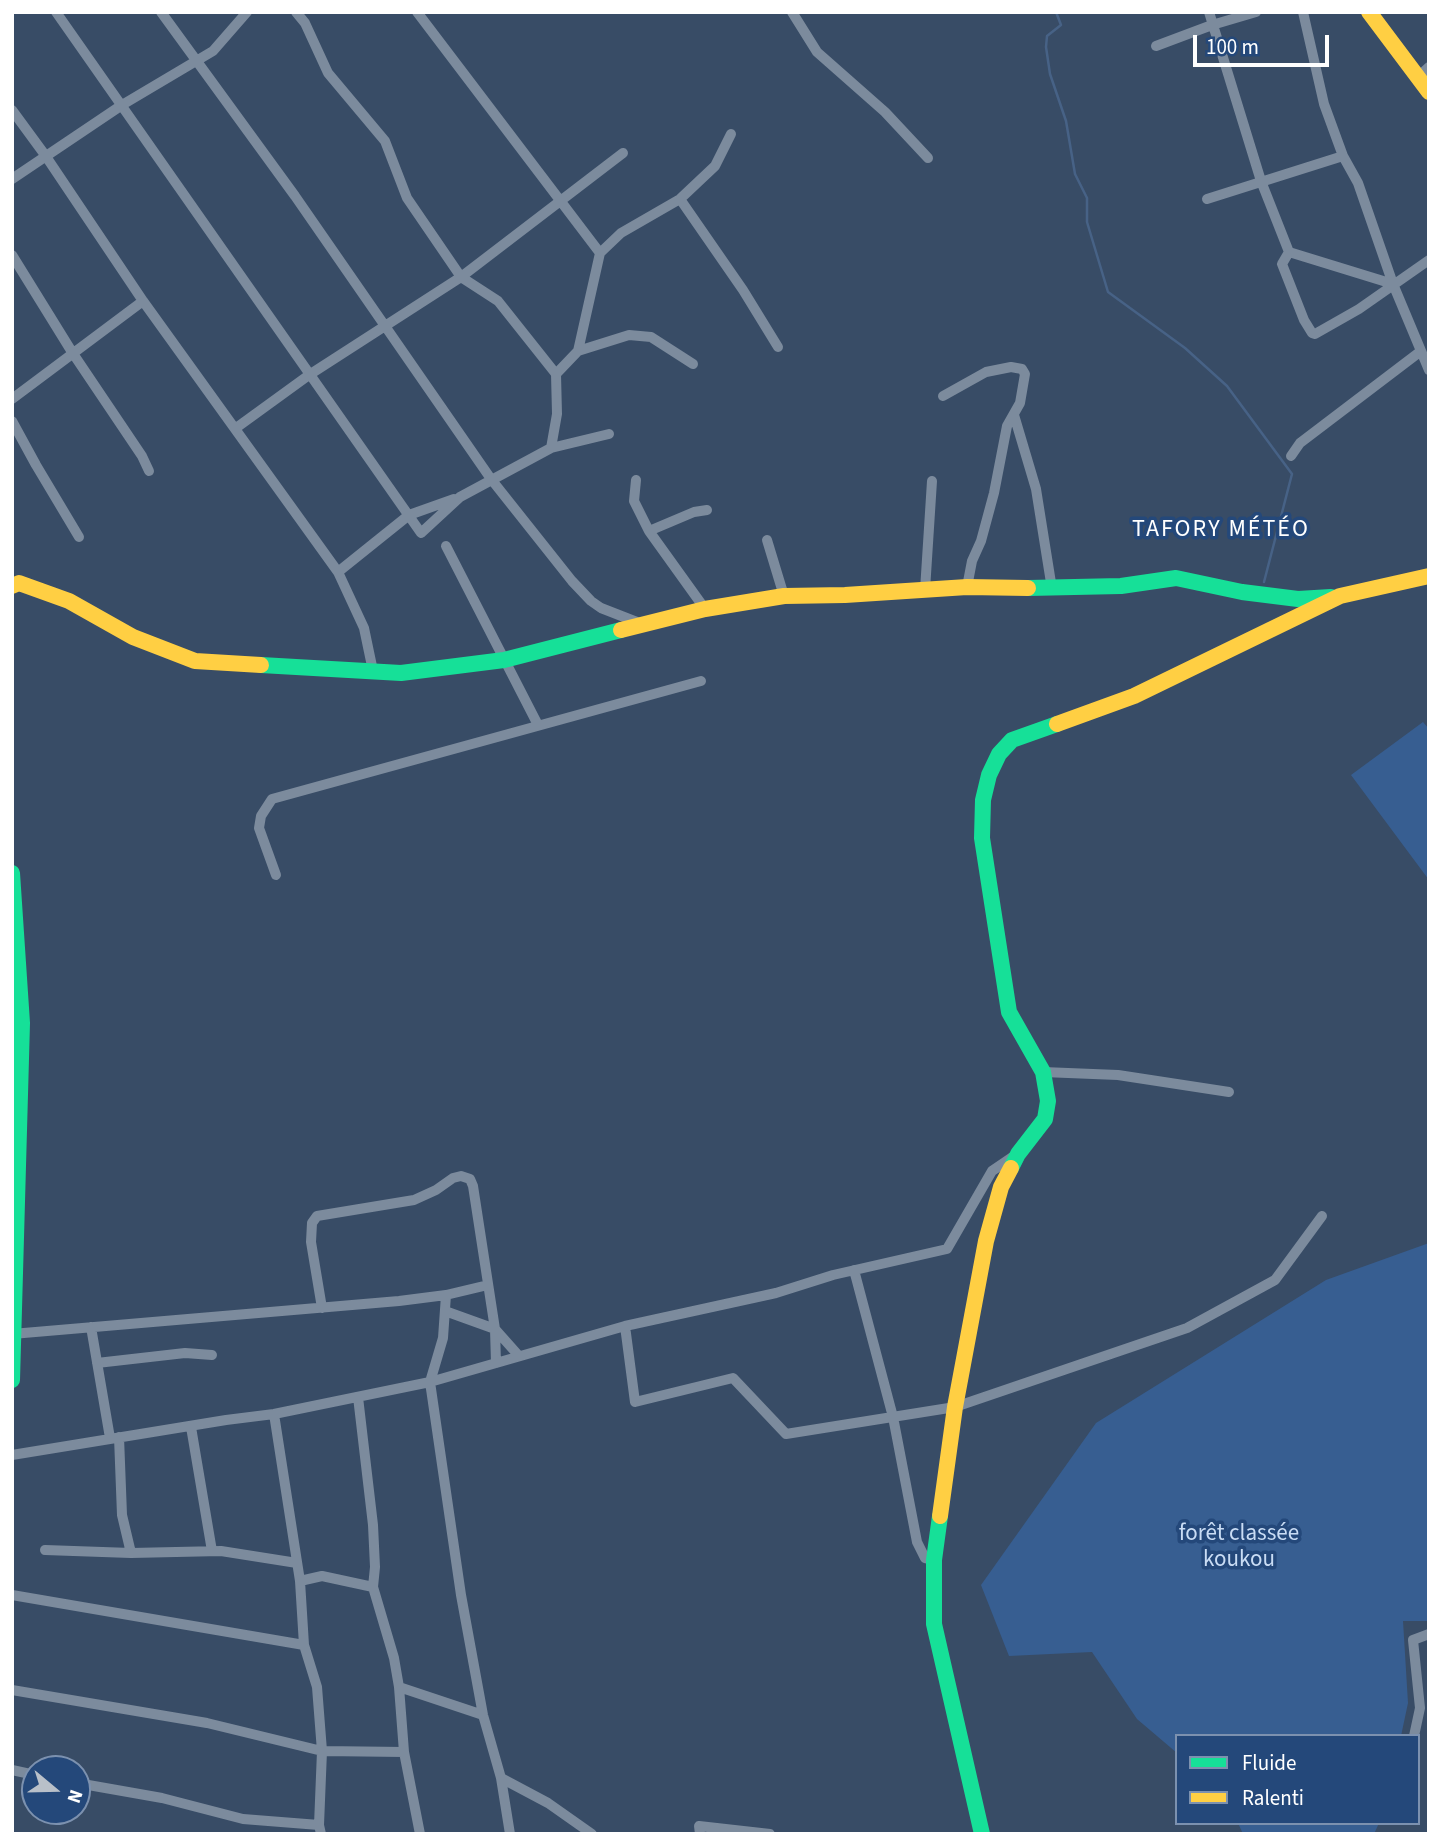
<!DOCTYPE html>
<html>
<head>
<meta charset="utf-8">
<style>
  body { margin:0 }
  #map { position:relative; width:1441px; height:1846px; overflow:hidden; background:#384c66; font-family:"Source Sans 3",sans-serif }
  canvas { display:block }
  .frame { position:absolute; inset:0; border:14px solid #fff; pointer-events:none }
  .legend { position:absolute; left:1175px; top:1734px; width:245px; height:91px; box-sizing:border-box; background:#24487a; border:2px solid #7c91af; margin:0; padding:9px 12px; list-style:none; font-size:21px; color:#fff }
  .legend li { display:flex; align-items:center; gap:14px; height:35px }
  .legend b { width:35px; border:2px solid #7c91af }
  .north { position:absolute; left:21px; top:1755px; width:70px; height:70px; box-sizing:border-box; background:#24487a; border:2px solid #7c91af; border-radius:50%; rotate:109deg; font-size:19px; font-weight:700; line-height:28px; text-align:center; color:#fff }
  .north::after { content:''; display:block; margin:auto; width:24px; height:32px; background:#b9c0c9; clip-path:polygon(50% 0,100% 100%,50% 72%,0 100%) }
  .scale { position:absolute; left:1193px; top:35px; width:136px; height:32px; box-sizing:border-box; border:4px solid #fff; border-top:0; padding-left:9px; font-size:21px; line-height:24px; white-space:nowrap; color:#fff; -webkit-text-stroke:5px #24487a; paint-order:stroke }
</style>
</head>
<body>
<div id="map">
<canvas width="1441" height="1846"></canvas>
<div class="frame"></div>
<ul class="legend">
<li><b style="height:9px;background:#16e098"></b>Fluide</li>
<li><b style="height:9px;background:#ffcf43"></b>Ralenti</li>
</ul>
<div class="north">N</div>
<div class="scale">100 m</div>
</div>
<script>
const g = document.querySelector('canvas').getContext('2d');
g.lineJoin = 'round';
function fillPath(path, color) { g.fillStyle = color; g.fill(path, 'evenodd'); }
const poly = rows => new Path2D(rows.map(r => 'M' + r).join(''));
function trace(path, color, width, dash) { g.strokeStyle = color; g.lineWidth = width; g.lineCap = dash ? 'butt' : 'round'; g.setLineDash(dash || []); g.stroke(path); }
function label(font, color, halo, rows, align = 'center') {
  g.font = font + ' "Source Sans 3",sans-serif'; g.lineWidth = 7; g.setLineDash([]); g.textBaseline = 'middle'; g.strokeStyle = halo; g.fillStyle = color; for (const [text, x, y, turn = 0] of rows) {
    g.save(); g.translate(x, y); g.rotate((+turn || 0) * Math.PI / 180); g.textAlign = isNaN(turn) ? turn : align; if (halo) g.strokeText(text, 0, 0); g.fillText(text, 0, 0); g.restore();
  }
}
const green = poly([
  [1423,722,1429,729,1429,880,1351,775],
  [1429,1243,1429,1621,1403,1621,1408,1703,1401,1736,1177,1736,1177,1753,1137,1719,1092,1652,1009,1656,981,1585,1096,1423,1326,1280],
  [1238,1823,1379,1823,1374,1834,1243,1834]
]);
const stream = poly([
  [1056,12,1061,25,1047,36,1046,47,1050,74,1066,121,1075,174,1087,198,1087,222,1108,292,1185,348,1227,386,1292,474,1264,582]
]);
const street = poly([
  [56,12,421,533,460,497,551,448,557,414,556,374,578,351,600,253,417,12],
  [161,12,295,196,491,479,572,581,591,601,601,608,642,624],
  [296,12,305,23,328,73,385,141,407,198,461,277,498,301,556,374],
  [792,12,817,52,885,112,928,158],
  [1209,12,1261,181,1289,252,1393,284],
  [1303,12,1324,104,1343,156,1358,183,1393,284,1429,370],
  [1156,46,1212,25,1256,12],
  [1418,77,1429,67],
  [12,110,45,155,143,301,338,572,364,628,373,671],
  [12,179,122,105,213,51,247,12],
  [680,199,743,290,778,347],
  [1207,199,1343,156],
  [1289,252,1282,264,1304,320,1312,333,1315,334,1359,309,1429,260],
  [600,253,621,233,680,199,715,166,731,134],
  [12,255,72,352,142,456,149,471],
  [578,351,629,335,651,337,693,364],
  [943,396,986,372,1011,367,1022,369,1025,374,1020,403,1007,426,994,493,981,541,972,561,967,587],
  [12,399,143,301],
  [1014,415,1036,489,1052,589],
  [12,421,36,465,79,537],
  [236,428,309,375,461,277,623,153],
  [551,448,609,434],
  [1291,456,1300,443,1421,351],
  [636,480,634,501,649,531,705,609],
  [649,531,694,512,707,510],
  [767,540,784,596],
  [446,546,538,725],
  [338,572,409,515,454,499],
  [925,590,932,481],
  [276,875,259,828,261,816,272,799,701,681],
  [1043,1072,1118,1075,1229,1092],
  [854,1270,893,1417,917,1542,925,1558,934,1560],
  [446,1295,443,1338,430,1382,461,1595,483,1715,501,1778,548,1803,592,1834],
  [322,1308,311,1242,312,1223,317,1216,414,1200,436,1190,453,1178,461,1176,470,1179,473,1186,495,1329,519,1356],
  [445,1311,495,1329,496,1363],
  [625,1326,635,1402,733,1378,786,1434,955,1407,1187,1328,1275,1280,1322,1216],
  [91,1327,110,1438],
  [12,1334,399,1301,446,1295,488,1285],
  [97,1363,185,1353,212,1355],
  [358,1397,373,1525,375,1567,373,1587,394,1658,399,1687],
  [274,1414,300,1581,304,1645,317,1687,322,1751,319,1825,321,1834],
  [191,1427,212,1551],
  [119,1437,122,1515,131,1553,221,1551,297,1563],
  [12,1455,226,1420,274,1414,430,1382,625,1326,776,1293,833,1275,947,1249,992,1171,1017,1154],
  [45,1550,131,1553],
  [300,1581,322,1576,373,1587],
  [12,1595,304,1645],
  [12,1690,207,1723,322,1751,404,1752],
  [1414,1736,1420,1708,1413,1640,1429,1634],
  [12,1770,35,1775],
  [501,1778,510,1834],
  [77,1783,162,1798,243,1819,319,1825],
  [420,1834,404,1752,399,1687,483,1715],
  [700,1834,699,1826,770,1834]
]);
const fast = poly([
  [1028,588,1121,586,1176,578,1242,592,1298,599,1331,597],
  [261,665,401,673,504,660,621,630],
  [12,873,22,1023,12,1380],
  [1011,1168,1018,1154,1045,1119,1048,1101,1043,1072,1009,1012,982,838,983,800,989,775,999,754,1012,740,1057,724],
  [940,1516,934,1560,934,1624,982,1834]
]);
const slow = poly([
  [1369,12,1429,92],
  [12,586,19,583,69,601,133,637,195,661,261,665],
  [621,630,705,609,784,596,845,595,967,587,1028,588],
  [1057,724,1134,696,1340,596,1429,576],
  [940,1516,955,1407,986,1241,1001,1187,1011,1168]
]);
const parkNames = [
  ["forêt classée",1239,1535],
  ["koukou",1239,1561]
];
const neighbourhoodNames = [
  ["TAFORY MÉTÉO",1221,531]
];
fillPath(green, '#375e91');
trace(stream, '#476286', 2.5);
trace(street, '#7c8b9d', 10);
trace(fast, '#16e098', 16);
trace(slow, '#ffcf43', 16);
label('23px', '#c9dcf4', '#24487a', parkNames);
g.letterSpacing = '2px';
label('24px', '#fff', '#24487a', neighbourhoodNames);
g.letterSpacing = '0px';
</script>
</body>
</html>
